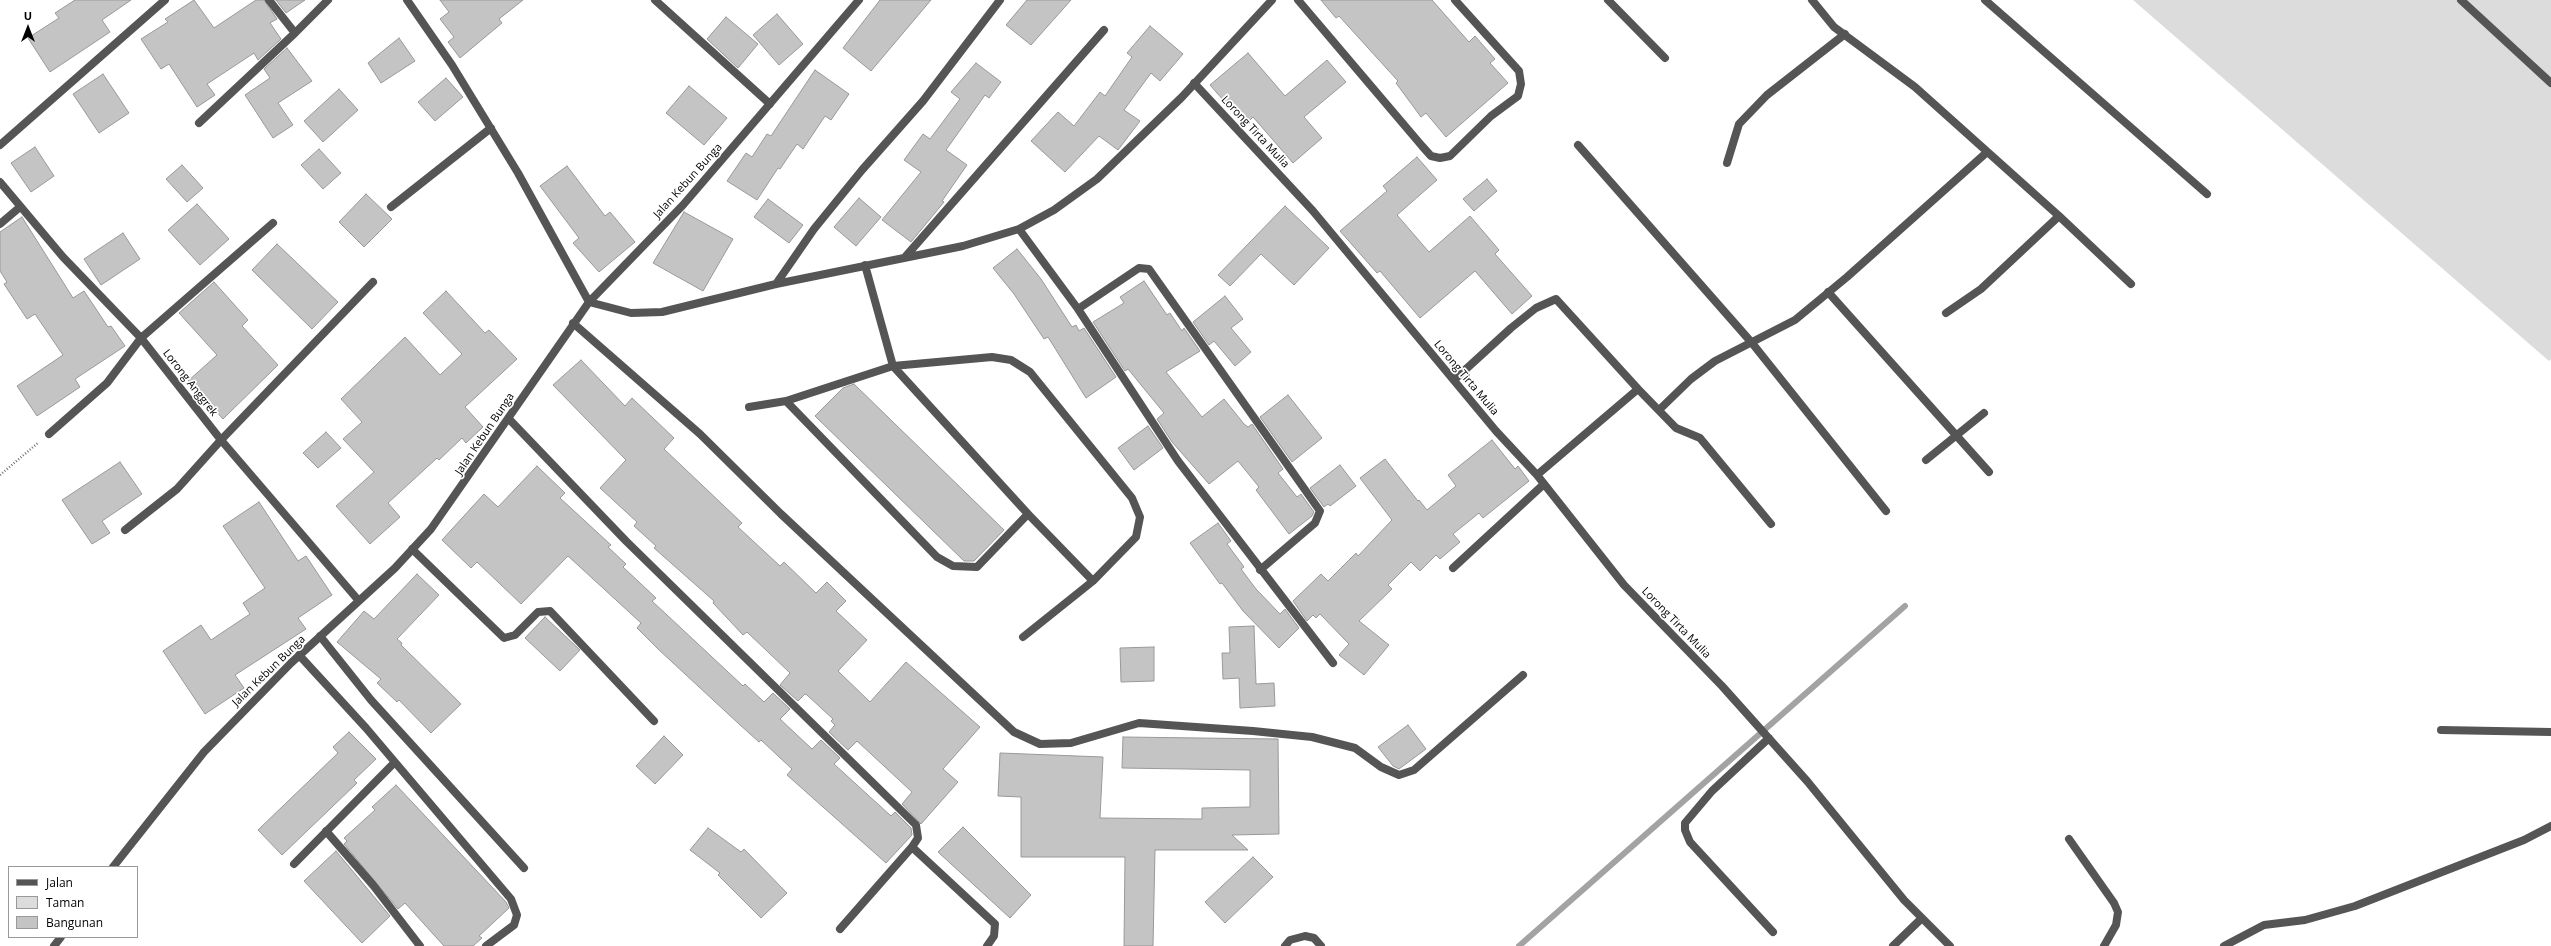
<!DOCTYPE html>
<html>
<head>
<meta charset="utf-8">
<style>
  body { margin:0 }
  #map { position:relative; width:2551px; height:946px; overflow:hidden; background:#fff; font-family:"Open Sans",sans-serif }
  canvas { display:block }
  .legend { position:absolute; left:8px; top:866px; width:130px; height:72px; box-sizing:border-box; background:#fff; border:1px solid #999; margin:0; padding:5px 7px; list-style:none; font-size:12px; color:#000 }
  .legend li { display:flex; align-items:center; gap:8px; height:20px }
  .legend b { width:20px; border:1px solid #999 }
  .north { position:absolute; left:8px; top:8px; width:40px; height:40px; -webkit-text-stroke:3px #fff; paint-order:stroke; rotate:0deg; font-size:11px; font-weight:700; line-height:16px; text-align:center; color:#000 }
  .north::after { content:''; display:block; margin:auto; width:14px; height:18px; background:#000; clip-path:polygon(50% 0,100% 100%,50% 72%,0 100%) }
</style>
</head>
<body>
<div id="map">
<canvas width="2551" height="946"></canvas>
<ul class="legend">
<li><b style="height:5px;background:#555"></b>Jalan</li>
<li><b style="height:11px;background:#dcdcdc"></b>Taman</li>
<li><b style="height:11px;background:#c4c4c4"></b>Bangunan</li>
</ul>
<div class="north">U</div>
</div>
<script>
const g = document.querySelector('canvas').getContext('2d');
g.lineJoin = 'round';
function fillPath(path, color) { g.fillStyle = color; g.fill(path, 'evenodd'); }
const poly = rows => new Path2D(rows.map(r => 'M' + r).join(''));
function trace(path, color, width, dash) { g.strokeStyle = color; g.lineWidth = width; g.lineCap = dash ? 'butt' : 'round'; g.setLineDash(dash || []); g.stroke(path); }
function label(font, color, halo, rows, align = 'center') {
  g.font = font + ' "Open Sans",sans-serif'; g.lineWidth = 3.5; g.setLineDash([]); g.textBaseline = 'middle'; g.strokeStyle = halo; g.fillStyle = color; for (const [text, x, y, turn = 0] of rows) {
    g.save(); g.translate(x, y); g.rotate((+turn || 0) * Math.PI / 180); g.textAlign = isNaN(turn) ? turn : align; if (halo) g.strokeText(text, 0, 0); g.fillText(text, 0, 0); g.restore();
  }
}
const green = poly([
  [2133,0,2551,0,2551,359,2549,361]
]);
const stream = poly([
  [1519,946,1905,606]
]);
const building = poly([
  [75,0,131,0,102,20,110,32,50,72,28,38,59,18,55,13,75,0],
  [194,0,214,28,256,0,264,0,277,19,270,23,281,39,258,60,254,53,207,84,215,95,197,107,169,64,161,69,141,39,168,22,165,19,194,0],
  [276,0,305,0,286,13,276,0],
  [440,0,523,0,499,19,502,23,460,58,448,42,454,37,440,19,449,12,440,0],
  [880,0,931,0,871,71,843,48,880,0],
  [1027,0,1071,0,1031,45,1006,25,1027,0],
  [1321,0,1432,0,1469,42,1475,36,1495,59,1490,63,1508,83,1446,137,1426,113,1421,117,1396,83,1398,81,1339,16,1336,18,1321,0],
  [777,14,803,44,779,65,753,35,777,14],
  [726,17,758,44,738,68,707,39,726,17],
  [1150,26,1183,54,1160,81,1151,73,1124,110,1140,121,1118,150,1099,136,1065,172,1031,141,1058,112,1074,126,1100,92,1105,96,1132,57,1127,53,1150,26],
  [399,38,415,61,381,83,368,63,399,38],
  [287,48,312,81,278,103,293,125,273,138,245,95,270,78,264,69,287,48],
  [1248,53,1285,96,1327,60,1346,82,1304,117,1322,138,1293,163,1253,117,1245,125,1210,85,1248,53],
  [976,63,1001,82,989,98,985,95,946,150,967,165,942,201,944,202,911,242,882,220,921,172,904,160,923,134,930,139,960,99,951,92,976,63],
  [815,70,849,94,831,120,825,116,803,149,797,144,780,169,778,168,757,200,727,181,746,153,752,157,767,134,771,136,815,70],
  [103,74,129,113,99,133,73,94,103,74],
  [446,78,463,97,435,121,418,102,446,78],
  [689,86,727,118,704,145,666,113,689,86],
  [339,89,358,110,323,142,304,121,339,89],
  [35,147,54,176,31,192,11,163,35,147],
  [319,149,341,173,323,189,301,165,319,149],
  [1417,157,1437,180,1397,215,1429,252,1470,216,1499,250,1495,254,1532,296,1512,314,1475,271,1420,318,1380,271,1377,273,1340,231,1387,191,1383,186,1417,157],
  [182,165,203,188,187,202,166,179,182,165],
  [567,166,605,216,610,212,635,242,599,272,573,243,579,238,540,186,567,166],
  [1487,179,1497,191,1474,211,1463,199,1487,179],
  [366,194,392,219,364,247,339,222,366,194],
  [859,198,881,217,856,246,834,227,859,198],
  [768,199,803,225,789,243,754,217,768,199],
  [197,204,229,239,200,265,168,230,197,204],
  [1285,206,1329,248,1294,285,1261,254,1230,286,1218,275,1285,206],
  [684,212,733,239,703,291,653,263,684,212],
  [22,217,73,298,84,291,108,327,111,326,125,346,75,379,80,387,37,416,17,386,63,355,35,314,27,319,4,284,7,282,0,271,0,232,22,217],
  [123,233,140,259,101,285,84,259,123,233],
  [277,244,338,302,312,329,252,270,277,244],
  [1017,249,1041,279,1072,327,1076,325,1079,331,1084,328,1116,377,1086,398,1048,337,1044,339,1014,294,993,268,1017,249],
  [1144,281,1167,315,1170,313,1182,331,1184,328,1200,351,1166,372,1202,417,1224,399,1244,424,1248,427,1252,424,1283,469,1278,473,1297,497,1301,494,1314,512,1312,516,1289,534,1256,490,1259,487,1238,461,1209,484,1172,442,1157,419,1164,413,1128,369,1125,371,1093,322,1124,303,1120,297,1144,281],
  [214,282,248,320,242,326,278,365,223,419,188,381,217,355,179,313,214,282],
  [446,291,485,333,489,330,517,359,465,407,483,427,466,443,462,438,439,460,437,458,388,503,400,517,370,544,336,506,374,472,343,439,362,422,341,399,405,337,440,375,462,354,423,313,446,291],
  [1225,296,1243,319,1231,328,1251,352,1235,366,1214,341,1209,345,1193,322,1225,296],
  [581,360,625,406,632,398,674,438,664,449,742,523,738,527,780,566,784,562,816,593,827,582,846,601,836,611,867,640,838,671,870,702,906,662,980,727,943,769,958,782,921,824,902,804,912,792,857,741,848,750,829,732,835,725,831,721,833,719,807,695,805,694,798,701,780,685,790,673,747,632,743,635,713,603,714,601,654,548,656,546,634,526,637,522,600,488,626,460,553,385,581,360],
  [854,384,1004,530,974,561,964,561,815,416,843,388,854,384],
  [1288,395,1322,438,1292,462,1260,417,1288,395],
  [1148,426,1163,448,1134,470,1118,448,1148,426],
  [326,432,341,448,318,468,303,453,326,432],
  [1492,440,1515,469,1518,466,1529,481,1483,518,1479,513,1453,534,1460,542,1440,559,1436,555,1420,571,1411,562,1388,585,1392,589,1359,621,1389,645,1364,675,1339,655,1349,644,1320,614,1316,618,1313,615,1307,621,1293,601,1321,574,1328,581,1356,553,1358,556,1392,520,1360,478,1385,459,1418,501,1419,500,1427,510,1456,486,1448,475,1492,440],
  [120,462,142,494,102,521,110,533,92,544,62,500,120,462],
  [1340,465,1356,486,1330,506,1328,504,1324,507,1310,488,1340,465],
  [537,466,565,493,560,498,611,545,608,547,626,564,623,567,656,598,652,601,727,671,743,686,745,684,764,702,773,693,790,709,780,719,812,749,821,740,840,758,834,764,891,816,895,812,911,828,912,835,886,863,787,775,792,769,761,740,759,742,739,724,658,649,637,628,641,623,568,556,521,604,477,562,471,568,442,540,484,494,498,507,537,466],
  [259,502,298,561,306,556,332,595,298,618,306,629,235,675,244,688,205,714,163,651,201,625,211,640,250,614,243,603,265,588,223,526,259,502],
  [1218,523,1231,541,1227,544,1244,567,1241,569,1256,589,1280,614,1285,609,1299,628,1279,648,1243,611,1222,583,1220,584,1190,543,1218,523],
  [417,574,439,595,397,639,402,643,401,645,461,704,431,733,399,700,397,702,377,683,381,679,337,642,364,611,374,619,417,574],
  [545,617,580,650,560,671,525,638,545,617],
  [1254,626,1256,684,1274,683,1275,706,1240,708,1239,678,1223,679,1222,653,1230,653,1229,627,1254,626],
  [1154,647,1154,681,1121,682,1120,648,1154,647],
  [1408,725,1426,749,1399,769,1393,766,1378,747,1408,725],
  [349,732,376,759,354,780,357,783,282,855,258,830,338,753,333,747,349,732],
  [664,736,683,755,655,784,636,766,664,736],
  [1123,737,1278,739,1279,834,1232,835,1248,850,1155,850,1153,946,1124,946,1125,857,1021,857,1021,797,998,796,1000,753,1103,757,1100,818,1202,819,1202,808,1250,807,1250,770,1122,768,1123,737],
  [396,785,506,902,509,908,479,936,482,938,473,946,444,946,405,903,398,909,344,844,347,841,344,838,375,810,372,807,396,785],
  [963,827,1031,895,1010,918,938,852,963,827],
  [708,828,741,852,744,849,787,893,761,918,718,875,720,873,690,850,708,828],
  [336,851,390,916,362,943,304,881,336,851],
  [1253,857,1273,877,1225,923,1205,902,1253,857]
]);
const path = poly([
  [0,475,39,442]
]);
const street = poly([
  [269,0,295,33,328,0],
  [407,0,452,65,518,173,589,302,631,313,662,312,776,284,963,246,1019,229,1054,210,1097,179,1182,97,1272,0],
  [655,0,770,104],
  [1298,0,1422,146,1431,156,1440,158,1450,156,1491,116,1518,96,1521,84,1519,71,1455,0],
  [1608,0,1665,58],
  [1812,0,1834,27,1915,87,2059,216,2131,284],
  [1985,0,2207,194],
  [2461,0,2551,83],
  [1194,83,1313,211,1496,431,1537,475,1624,585,1722,686,1807,781,1904,900,1950,946],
  [199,123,295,33],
  [0,145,165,0],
  [1578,145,1752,343,1886,511],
  [1727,163,1739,124,1767,95,1845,34],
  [0,182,63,257,141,338,221,440,359,601],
  [391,207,491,128],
  [0,224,20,207],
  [1019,229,1078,309,1178,461,1333,663],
  [906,256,1104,30],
  [865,265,893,366,786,401,937,557,953,566,977,567,1028,514],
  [776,284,814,229,862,170,923,101,1000,0],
  [1828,292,1989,472],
  [1078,309,1139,268,1149,269,1320,511,1315,523,1260,570],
  [1946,313,1981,289,2059,216],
  [573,323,700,434,781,514,1014,732,1040,744,1071,743,1139,723,1253,731,1312,737,1355,748,1381,767,1399,775,1414,770,1523,675],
  [1454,380,1511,328,1536,308,1556,299,1638,389,1537,475],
  [1638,389,1676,428,1700,438,1771,524],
  [749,407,786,401],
  [1659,410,1691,379,1715,361,1795,320,1847,277,1986,153],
  [509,419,626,541,916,825,918,838,912,847,840,929],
  [49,434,107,383,141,338,273,223],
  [1926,460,1984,413],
  [125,530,177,489,221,440,373,282],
  [412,549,504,638,515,635,538,612,550,611,654,721],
  [1453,568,1544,484],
  [320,636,371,700,524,868],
  [1023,637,1093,581,1136,537,1140,517,1132,498,1030,372,1011,360,992,357,893,366,1028,514,1093,581],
  [299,655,366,728,511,899,517,915,514,925,486,946],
  [2441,730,2551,732],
  [1769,738,1712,791,1685,823,1685,830,1690,842,1773,932],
  [326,831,373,885,420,946],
  [2069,839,2114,903,2118,912,2116,925,2104,946],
  [912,847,995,924,994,936,987,946],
  [294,864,394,763],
  [113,867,204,752,291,663,395,568,431,529,589,302,683,205,859,0],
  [54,946,61,937],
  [1285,946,1290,940,1305,936,1314,938,1321,946],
  [1893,946,1922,918],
  [2224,946,2264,925,2305,920,2355,906,2524,840,2551,826]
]);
const streetNames = [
  ["Lorong Tirta Mulia",1255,132,47],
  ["Jalan Kebun Bunga",688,181,-48],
  ["Lorong Tirta Mulia",1466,378,50],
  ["Lorong Anggrek",190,383,52],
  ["Jalan Kebun Bunga",485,434,-56],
  ["Lorong Tirta Mulia",1676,623,46],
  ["Jalan Kebun Bunga",269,671,-44]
];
fillPath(green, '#dcdcdc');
trace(stream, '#a3a3a3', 6);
fillPath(building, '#c4c4c4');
trace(building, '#999', 1);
trace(path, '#777', 2.5, [1, 2]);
trace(street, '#555', 8);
label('11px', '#000', '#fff', streetNames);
</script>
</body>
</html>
